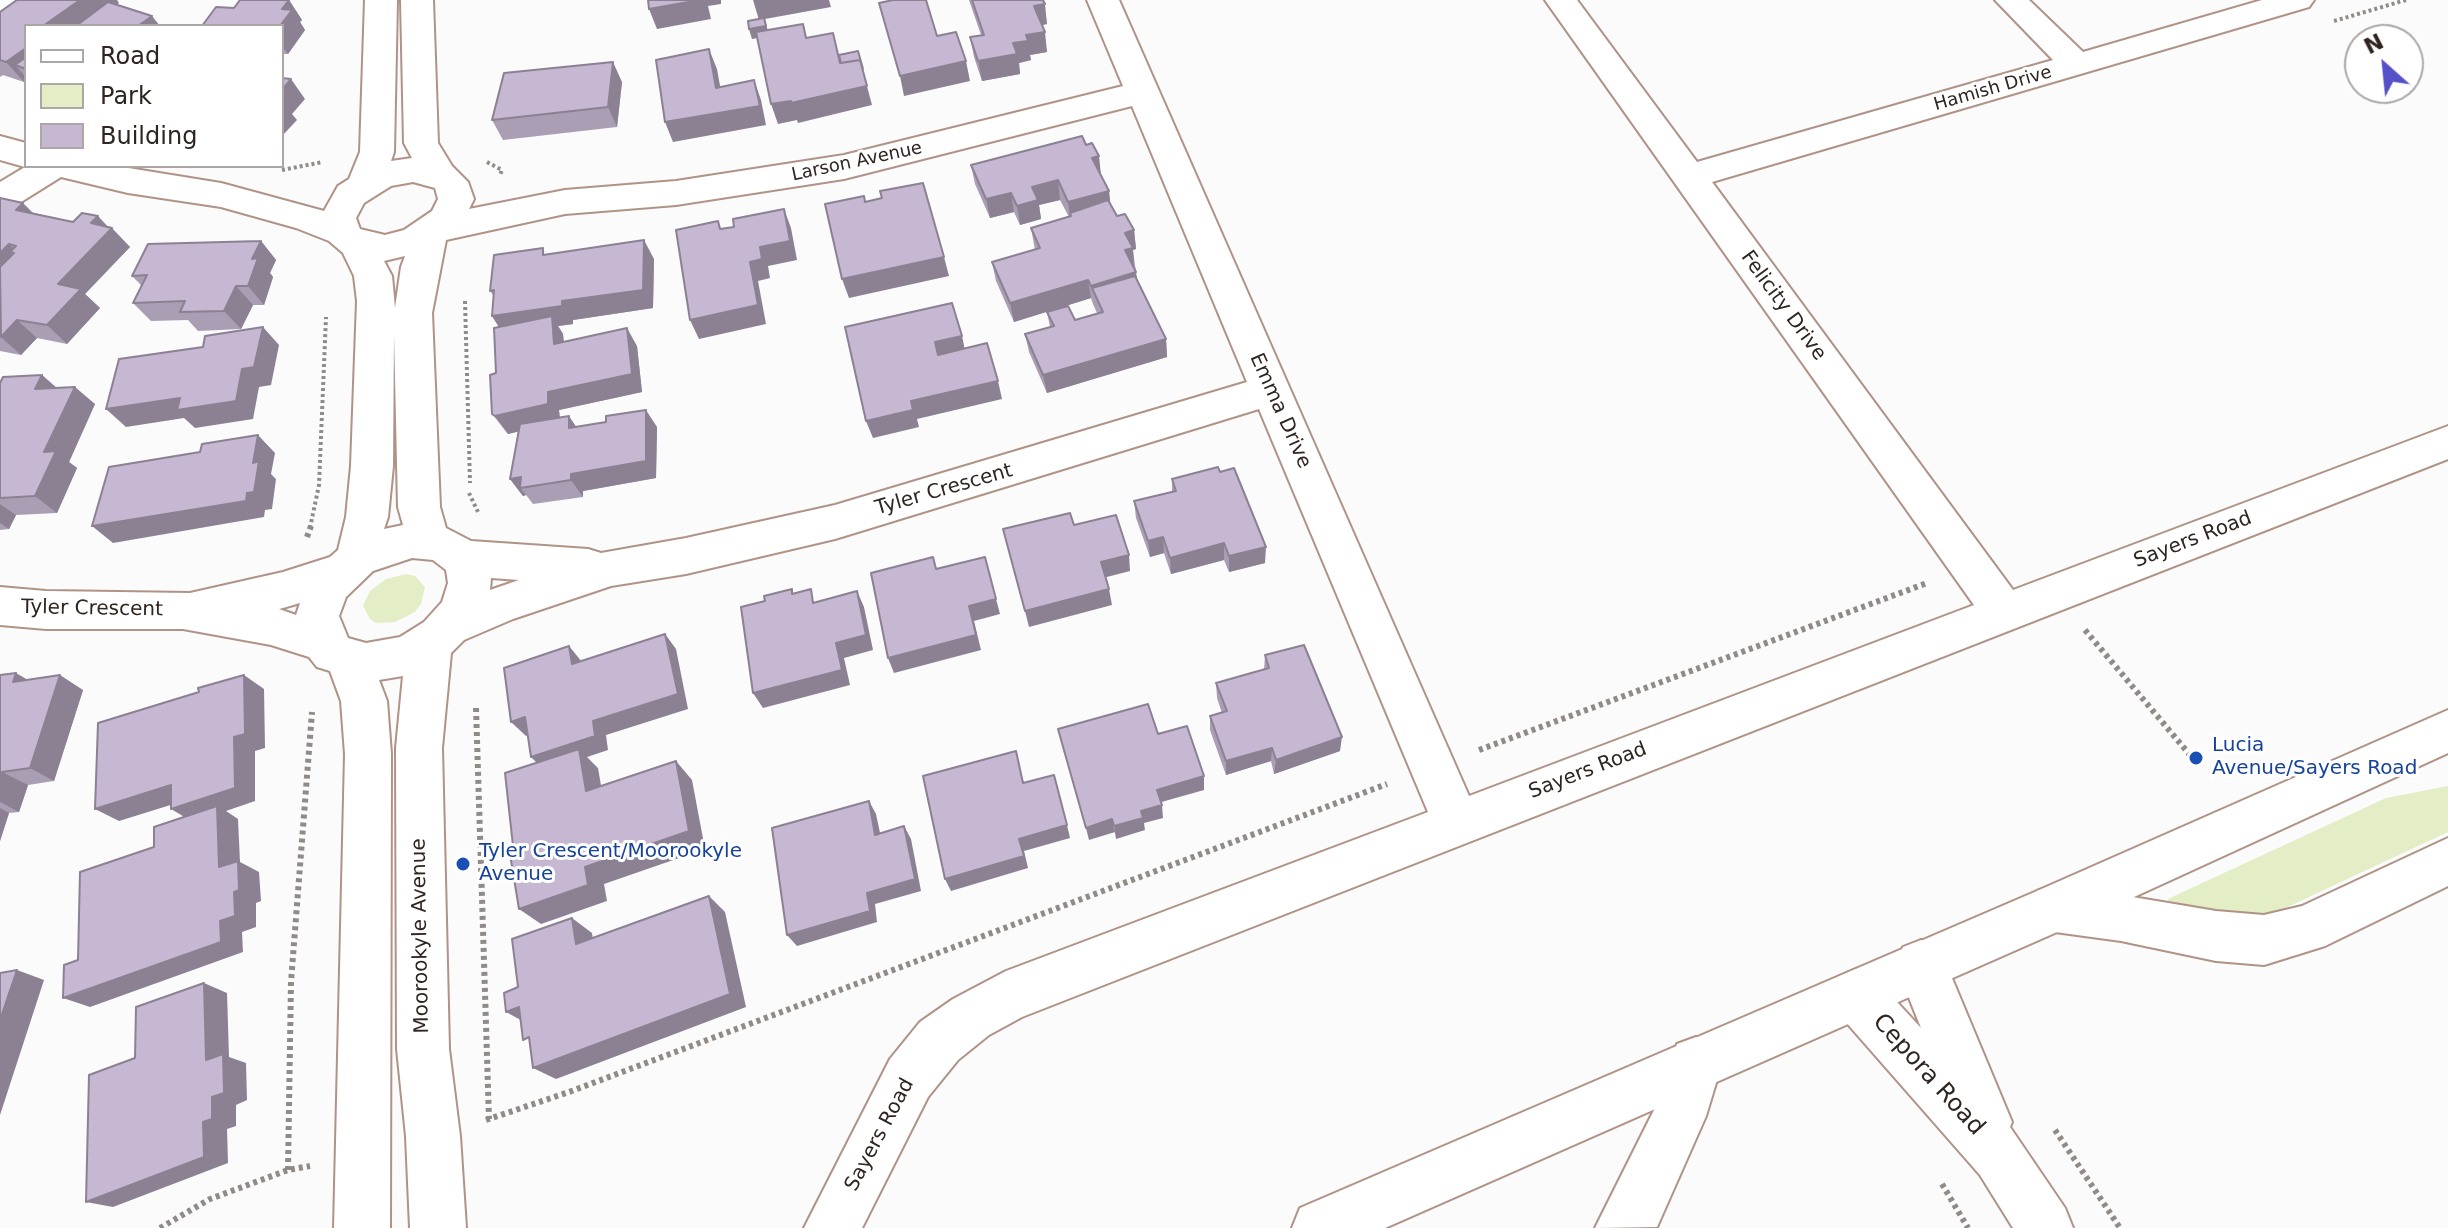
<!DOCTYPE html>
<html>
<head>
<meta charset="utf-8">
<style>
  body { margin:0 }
  #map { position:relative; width:2448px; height:1228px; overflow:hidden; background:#fbfbfb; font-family:"DejaVu Sans",sans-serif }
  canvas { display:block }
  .legend { position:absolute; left:24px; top:24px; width:260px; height:144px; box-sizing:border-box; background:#fff; border:2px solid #aca7a5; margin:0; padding:10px 14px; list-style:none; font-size:24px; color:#2f241f }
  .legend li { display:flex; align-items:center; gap:16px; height:40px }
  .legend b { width:40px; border:2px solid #aca7a5 }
  .north { position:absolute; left:2344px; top:24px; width:80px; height:80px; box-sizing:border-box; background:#fff; border:2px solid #aca7a5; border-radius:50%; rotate:333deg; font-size:22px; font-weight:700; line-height:32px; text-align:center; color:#2f241f }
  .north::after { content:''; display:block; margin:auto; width:28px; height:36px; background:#5751c9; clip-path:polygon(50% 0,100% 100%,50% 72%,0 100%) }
</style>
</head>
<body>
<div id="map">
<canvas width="2448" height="1228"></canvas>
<ul class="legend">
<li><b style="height:10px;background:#fff"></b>Road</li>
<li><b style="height:22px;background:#e3eec6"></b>Park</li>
<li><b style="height:22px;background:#c6b8d2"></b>Building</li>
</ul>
<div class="north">N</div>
</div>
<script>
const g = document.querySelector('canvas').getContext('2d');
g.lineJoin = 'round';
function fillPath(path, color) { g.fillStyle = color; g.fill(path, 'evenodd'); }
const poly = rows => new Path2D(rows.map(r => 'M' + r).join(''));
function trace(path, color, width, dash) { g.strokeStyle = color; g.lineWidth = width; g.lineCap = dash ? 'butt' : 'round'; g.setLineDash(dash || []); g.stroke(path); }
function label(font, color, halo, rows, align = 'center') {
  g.font = font + ' "DejaVu Sans",sans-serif'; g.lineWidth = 6; g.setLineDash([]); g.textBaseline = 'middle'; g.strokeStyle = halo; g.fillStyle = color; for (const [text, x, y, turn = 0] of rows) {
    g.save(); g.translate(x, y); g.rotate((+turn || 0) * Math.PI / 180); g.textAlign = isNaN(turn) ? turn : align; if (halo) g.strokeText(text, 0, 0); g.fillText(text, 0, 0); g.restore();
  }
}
const green = poly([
  [406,574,415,576,425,587,421,604,415,612,395,622,376,623,370,619,363,606,370,591,386,579],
  [2448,786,2448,832,2279,911,2252,916,2169,905,2168,899,2172,897,2386,798]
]);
const pathFar1 = poly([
  [2334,21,2406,0],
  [487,162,502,170,500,175],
  [282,170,323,162],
  [465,301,470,483],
  [469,493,478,512],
  [310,528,319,485,326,317]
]);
const path = poly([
  [307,537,311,526],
  [2085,630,2190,755],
  [476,708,489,1119],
  [1479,750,1927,583],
  [486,1120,569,1092,1387,784],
  [2055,1130,2120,1228],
  [288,1170,291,982,312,712],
  [1942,1184,1968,1228],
  [160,1228,210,1199,288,1170,310,1166]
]);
const minor = poly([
  [365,0,397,0,394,152,391,161,412,158,404,143,401,0,433,0,438,143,452,166,468,182,474,199,469,209,565,190,676,181,844,155,1123,86,1087,0,1119,0,1469,796,1974,605,1545,0,1577,0,1697,162,2053,60,1995,0,2029,0,2083,52,2262,0,2314,0,2309,7,1712,182,2013,590,2448,426,2448,459,1022,1017,989,1035,958,1060,928,1097,862,1228,804,1228,890,1059,920,1022,953,999,1006,971,1428,812,1259,409,835,539,686,574,611,586,513,619,464,640,451,653,442,748,449,1049,460,1136,466,1228,410,1228,406,1136,397,1049,396,748,403,676,379,680,387,701,391,754,390,1228,334,1228,345,754,341,701,330,671,317,667,309,657,271,645,183,629,46,629,0,625,0,587,46,591,190,593,283,572,330,557,338,550,346,517,351,466,357,301,354,276,343,253,329,241,296,228,221,207,128,193,61,177,13,207,0,210,0,182,25,167,0,160,0,136,26,143,26,166,116,166,221,183,324,211,338,186,349,179,360,152,365,0],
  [1132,106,1247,382,835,505,686,538,601,553,588,549,471,541,446,528,440,507,432,313,446,240,565,214,676,205,844,179,1132,106],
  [413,182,435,188,438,199,432,211,404,230,385,235,360,229,356,218,364,203,391,186,413,182],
  [405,256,401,267,395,308,392,276,384,261,405,256],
  [394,334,398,507,403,525,384,529,388,517,393,466,394,334],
  [412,558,433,560,446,570,448,583,442,602,424,622,400,637,366,643,348,638,339,616,346,597,373,571,412,558],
  [491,578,519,580,490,590,491,578],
  [300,603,296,615,279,609,283,608,300,603],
  [2448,838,2448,886,2325,946,2264,965,2216,961,2121,941,2055,932,2037,925,2030,908,2037,891,2055,884,2216,911,2264,915,2302,906,2448,838],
  [1921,940,1939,947,2012,1122,2010,1127,2065,1208,2073,1228,2013,1228,1980,1175,1838,1013,1830,995,1838,977,1856,969,1874,977,1921,1028,1896,965,1903,947,1921,940],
  [1696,1037,1715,1044,1722,1063,1706,1116,1657,1227,1595,1228,1655,1108,1677,1044,1696,1037]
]);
const major = poly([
  [2448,710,2448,753,2073,925,1385,1228,1292,1228,1300,1208,2037,891,2448,710]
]);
const wall = poly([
  [289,0,302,20,300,22,305,30,288,54,282,54,282,26,234,8],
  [969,0,1043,0,1047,24,1042,25,1047,52,1030,55,1031,60,1019,63,1020,74,982,81,974,57,970,37,981,35],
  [119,3,26,26,26,80,24,82,3,75,0,77,0,12],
  [622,82,617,127,503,140,492,120],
  [971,165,1101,176,1109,191,1110,203,1117,216,1134,230,1136,249,1133,250,1137,280,1166,339,1167,357,1047,393,1029,352,1025,334,1050,327,1047,312,1075,320,1097,313,1093,304,1091,298,1014,322,996,281,992,262,1035,250,1031,228,1069,217,1060,200,1039,205,1041,219,1020,225,1014,212,990,218,975,184],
  [0,198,33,213,73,222,108,227,130,247,85,294,100,308,67,344,37,338,21,355,0,351],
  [261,241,276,260,270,273,273,277,264,305,253,305,241,329,198,331,188,320,151,321,133,303,142,286,132,276],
  [547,254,654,259,653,308,573,320,573,324,558,326,563,334,564,342,637,346,642,392,559,410,560,418,576,427,657,427,656,478,583,491,583,497,533,504,526,495,523,496,510,479,519,431,508,434,492,414,499,327,492,316,494,296,490,291],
  [42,375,57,388,95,404,69,462,77,468,57,513,16,515,9,529,0,530,0,383],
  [1172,479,1265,563,1229,572,1224,560,1171,574,1164,553,1150,557,1136,518,1134,501,1172,492],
  [1265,655,1340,751,1274,774,1271,761,1226,775,1210,730,1210,716,1222,713,1217,698,1216,683,1264,670],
  [0,675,83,690,54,781,28,785,19,812,9,813,0,841]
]);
const shadedWall = poly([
  [80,0,117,0,119,3,87,26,43,26],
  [289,0,302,20,300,22,305,30,288,54,282,46,282,26,280,26,282,9],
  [700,0,721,0,721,4,708,6,711,19,657,29,649,9],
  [753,0,829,0,831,7,765,19,769,36,752,39,749,29,759,20],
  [1045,4,1047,24,1037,26,1034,6],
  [152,16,160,26,138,26],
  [1045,32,1047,52,1030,55,1031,60,1019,63,1020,74,982,81,978,61,1026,35],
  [26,48,26,69,15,65,26,77,26,80,24,82,6,62],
  [709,49,717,69,724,108,716,88],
  [860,60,872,105,798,123,797,120,778,124,771,104,843,72],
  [966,61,970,81,904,96,900,76],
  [613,62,622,82,617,127,608,107],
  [291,79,305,99,292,114,297,120,282,136,282,90],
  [754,80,761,100,766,125,673,142,665,122],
  [1099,156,1101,175,1092,158],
  [1058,180,1060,200,1039,205,1041,219,1020,225,1017,206,1032,187],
  [1109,191,1111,210,1070,213,1071,222,1068,202],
  [1011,193,1014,212,990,218,986,199],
  [23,203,42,222,16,210],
  [784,209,791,228,797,260,768,266,770,278,758,281,766,324,699,339,690,320,750,262],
  [98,216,110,229,112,228,130,247,85,294,100,308,67,344,47,325,58,284,91,223],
  [1134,230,1136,249,1133,250,1134,267,1127,269,1125,233],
  [644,240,654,259,653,308,573,320,573,324,558,326,563,334,565,362,504,335,492,316],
  [261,241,276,260,270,273,273,277,264,305,248,286,252,259],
  [9,244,29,263,14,253,10,252,25,267,0,292,0,253],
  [944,257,949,276,849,298,842,279],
  [1136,272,1138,291,1092,288,1091,286],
  [1088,280,1091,298,1014,322,1010,303],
  [236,286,253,305,241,329,224,311],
  [17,320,37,338,21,355,1,337],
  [263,327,279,345,271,385,259,387,253,419,195,428,184,418,126,427,106,409,180,398,242,369],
  [627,328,637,346,642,392,559,410,560,422,508,434,495,416,548,392],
  [962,336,966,355,940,361,935,342],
  [1166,339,1167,357,1047,393,1043,375],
  [42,375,62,393,35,389],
  [998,381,1002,399,917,419,919,427,873,438,866,421,911,401],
  [75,387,95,404,69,462,77,468,57,513,35,496,44,452],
  [646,410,657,427,656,478,583,491,583,497,571,480,571,474],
  [569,416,581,434,569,428],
  [258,435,275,453,271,474,276,479,272,509,265,510,264,517,113,543,92,526,253,463],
  [521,477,520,488,526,495,523,496,510,479],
  [0,504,16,515,9,529,0,523],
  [1163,537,1164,553,1150,557,1148,541],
  [1224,543,1224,560,1171,574,1170,558],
  [1266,547,1265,563,1229,572,1229,556],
  [1129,555,1130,571,1103,578,1101,562],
  [985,557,1000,614,974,621,981,650,894,673,888,658,969,606],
  [1109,589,1112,605,1029,627,1025,611],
  [857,591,864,607,873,650,844,658,850,685,763,708,753,693,836,643],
  [665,634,676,649,688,709,606,735,608,750,587,757,598,768,605,809,545,771,531,757,593,721],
  [569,646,582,662,572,664],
  [16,673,40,687,13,682],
  [60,675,83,690,54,781,30,768],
  [244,675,264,689,265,748,255,751,255,801,226,811,238,819,240,862,259,872,261,901,256,903,256,927,242,932,243,952,90,1007,63,998,219,867,193,822,171,809,234,737],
  [525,717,539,731,526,736,511,722],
  [1342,737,1340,751,1274,774,1276,760],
  [1272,748,1271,761,1226,775,1226,761],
  [676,761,692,780,705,849,604,884,607,901,541,924,519,909,585,867],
  [2,772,28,785,19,812,0,802,0,779],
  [1204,776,1204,790,1158,803,1157,790],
  [171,785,193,798,119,821,95,809],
  [869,801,876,814,883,847,875,835],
  [1162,805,1163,818,1144,823,1145,830,1116,839,1114,826,1141,811],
  [0,808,9,813,0,841],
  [1112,819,1115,832,1089,840,1086,828],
  [1067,825,1070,838,1024,851,1028,868,951,891,945,879,1019,839],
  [904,826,911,839,921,891,875,904,877,922,797,946,787,935,867,893],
  [709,896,725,912,746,1007,556,1079,533,1068],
  [572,918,592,933,596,959,576,944],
  [17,970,44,980,0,1115,0,1020],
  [204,983,227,993,229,1057,246,1063,247,1100,236,1105,236,1126,227,1129,228,1163,113,1207,86,1202,203,1122,206,1060],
  [519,1007,530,1025,506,1012]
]);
const building = poly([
  [17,0,80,0,43,26,26,26,26,48,6,62,0,60,0,12,17,0],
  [240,0,289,0,282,9,292,10,280,26,202,26,216,7,234,8,240,0],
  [648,0,700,0,649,9,648,0],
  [893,0,926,0,937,36,956,32,966,61,900,76,879,3,893,0],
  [972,0,1043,0,1045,4,1034,6,1045,32,1026,35,1028,41,1013,43,1017,54,978,61,970,37,984,35,972,0],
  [108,2,152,16,138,26,76,26,108,2],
  [764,18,766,26,749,29,748,21,764,18],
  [803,24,806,38,833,33,840,63,860,60,867,86,791,103,791,101,771,104,756,32,803,24],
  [709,49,716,88,754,80,760,106,665,122,656,60,709,49],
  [858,51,863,69,860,60,841,63,839,55,858,51],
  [26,57,26,69,15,65,26,57],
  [613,62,608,107,492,120,504,73,613,62],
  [282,78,291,79,282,90,282,78],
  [1082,136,1086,145,1092,143,1099,156,1092,158,1109,191,1068,202,1058,180,1032,187,1038,200,1017,206,1011,193,986,199,971,165,1082,136],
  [923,183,944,257,842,279,825,204,864,196,865,202,882,198,880,191,923,183],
  [0,198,23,203,16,210,73,222,82,213,98,216,91,223,112,228,58,284,81,289,47,325,17,320,1,337,0,267,14,253,10,252,16,246,9,244,0,253,0,198],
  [1108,200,1117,216,1125,214,1134,230,1125,233,1133,248,1125,250,1136,272,1091,286,1088,280,1010,303,992,262,1040,248,1031,228,1071,216,1070,213,1108,200],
  [784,209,790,241,760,247,762,259,750,262,758,305,690,320,676,230,718,221,720,229,734,227,733,219,784,209],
  [644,240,643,290,562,301,562,306,492,316,494,290,490,291,494,255,543,248,543,255,644,240],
  [261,241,252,259,258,258,248,286,236,286,224,311,180,312,185,301,133,303,147,275,132,276,148,244,261,241],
  [1135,276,1166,339,1043,375,1025,334,1054,326,1047,312,1068,306,1075,320,1103,312,1092,288,1135,276],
  [952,303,962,336,935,342,938,355,987,343,998,381,911,401,913,410,866,421,845,327,952,303],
  [552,316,554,344,627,328,632,374,548,392,548,404,495,416,492,414,490,375,496,373,494,328,552,316],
  [263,327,254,367,242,369,236,401,177,410,180,398,106,409,119,359,203,347,205,336,263,327],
  [42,375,35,389,75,387,44,452,56,451,35,496,0,498,0,383,3,377,42,375],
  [646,410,646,461,571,474,571,480,520,488,521,477,510,479,520,424,569,416,569,428,606,422,606,416,646,410],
  [258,435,253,463,259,461,254,492,247,493,246,501,92,526,109,467,200,452,202,444,258,435],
  [1218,467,1220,472,1234,468,1266,547,1229,556,1224,543,1170,558,1163,537,1148,541,1134,501,1176,491,1172,479,1218,467],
  [1070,513,1074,525,1116,515,1129,555,1101,562,1109,589,1025,611,1003,529,1070,513],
  [933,557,936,569,985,557,996,599,969,606,976,635,888,658,871,573,933,557],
  [792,589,792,594,811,589,813,603,857,591,866,635,836,643,842,670,753,693,741,607,765,601,764,596,792,589],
  [665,634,678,694,593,721,595,736,531,757,525,717,511,722,504,668,569,646,572,664,665,634],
  [1304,645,1342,737,1276,760,1272,748,1226,761,1210,716,1227,711,1216,683,1269,668,1265,655,1304,645],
  [16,673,13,682,60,675,30,768,2,772,0,779,0,675,16,673],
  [244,675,245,734,234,737,235,788,171,809,171,785,95,809,98,723,199,692,198,688,244,675],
  [1148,704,1158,734,1187,726,1204,776,1157,790,1162,805,1141,811,1143,818,1114,826,1112,819,1086,828,1058,729,1148,704],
  [579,749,586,791,676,761,689,831,585,867,588,885,519,909,509,848,513,846,505,773,579,749],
  [1016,751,1023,783,1054,775,1067,825,1019,839,1024,856,945,879,923,776,1016,751],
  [869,801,875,835,904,826,915,879,867,893,870,911,787,935,772,828,869,801],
  [217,806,219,867,238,861,239,890,234,892,235,916,220,921,221,942,63,998,64,965,78,960,80,872,154,847,154,827,217,806],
  [709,896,730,994,533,1068,529,1037,523,1040,519,1007,506,1012,504,993,518,987,512,939,572,918,576,944,709,896],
  [17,970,0,1020,0,973,17,970],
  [204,983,206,1060,223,1054,224,1093,212,1097,212,1119,203,1122,204,1157,86,1202,89,1075,135,1058,136,1007,204,983]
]);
const markers = [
  [2196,758,8,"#1a4fb4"],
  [463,864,8,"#1a4fb4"]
];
const farStreetnames = [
  ["Hamish Drive",1993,89,-16],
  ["Larson Avenue",857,162,-12]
];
const streetNames = [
  ["Felicity Drive",1783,306,54],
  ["Emma Drive",1280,411,66],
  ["Tyler Crescent",944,490,-16],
  ["Sayers Road",2193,540,-21],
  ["Tyler Crescent",92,609,1],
  ["Sayers Road",1588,771,-21],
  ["Moorookyle Avenue",421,936,-91],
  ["Sayers Road",880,1135,-62]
];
const transitNames = [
  ["Lucia",2212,746],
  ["Avenue/Sayers Road",2212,769],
  ["Tyler Crescent/Moorookyle",479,852],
  ["Avenue",479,875]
];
const nearStreetnames = [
  ["Cepora Road",1928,1075,48]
];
fillPath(green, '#e3eec6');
trace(minor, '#b09387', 4);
trace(major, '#b09387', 4);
trace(pathFar1, '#918b88', 4, [3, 3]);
trace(path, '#918b88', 6, [4, 4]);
fillPath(minor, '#fff');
fillPath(major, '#fff');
fillPath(wall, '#aa9eb5');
fillPath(shadedWall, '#8b8193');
fillPath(building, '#c6b8d2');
trace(building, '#8b8193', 2);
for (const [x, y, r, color] of markers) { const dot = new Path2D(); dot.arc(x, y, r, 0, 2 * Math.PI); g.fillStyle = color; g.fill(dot); trace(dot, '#fff', 3); }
label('18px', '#2f241f', '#fff', farStreetnames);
label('20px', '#2f241f', '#fff', streetNames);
label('20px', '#164399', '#fff', transitNames, 'left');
label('24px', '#2f241f', '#fff', nearStreetnames);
</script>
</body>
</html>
